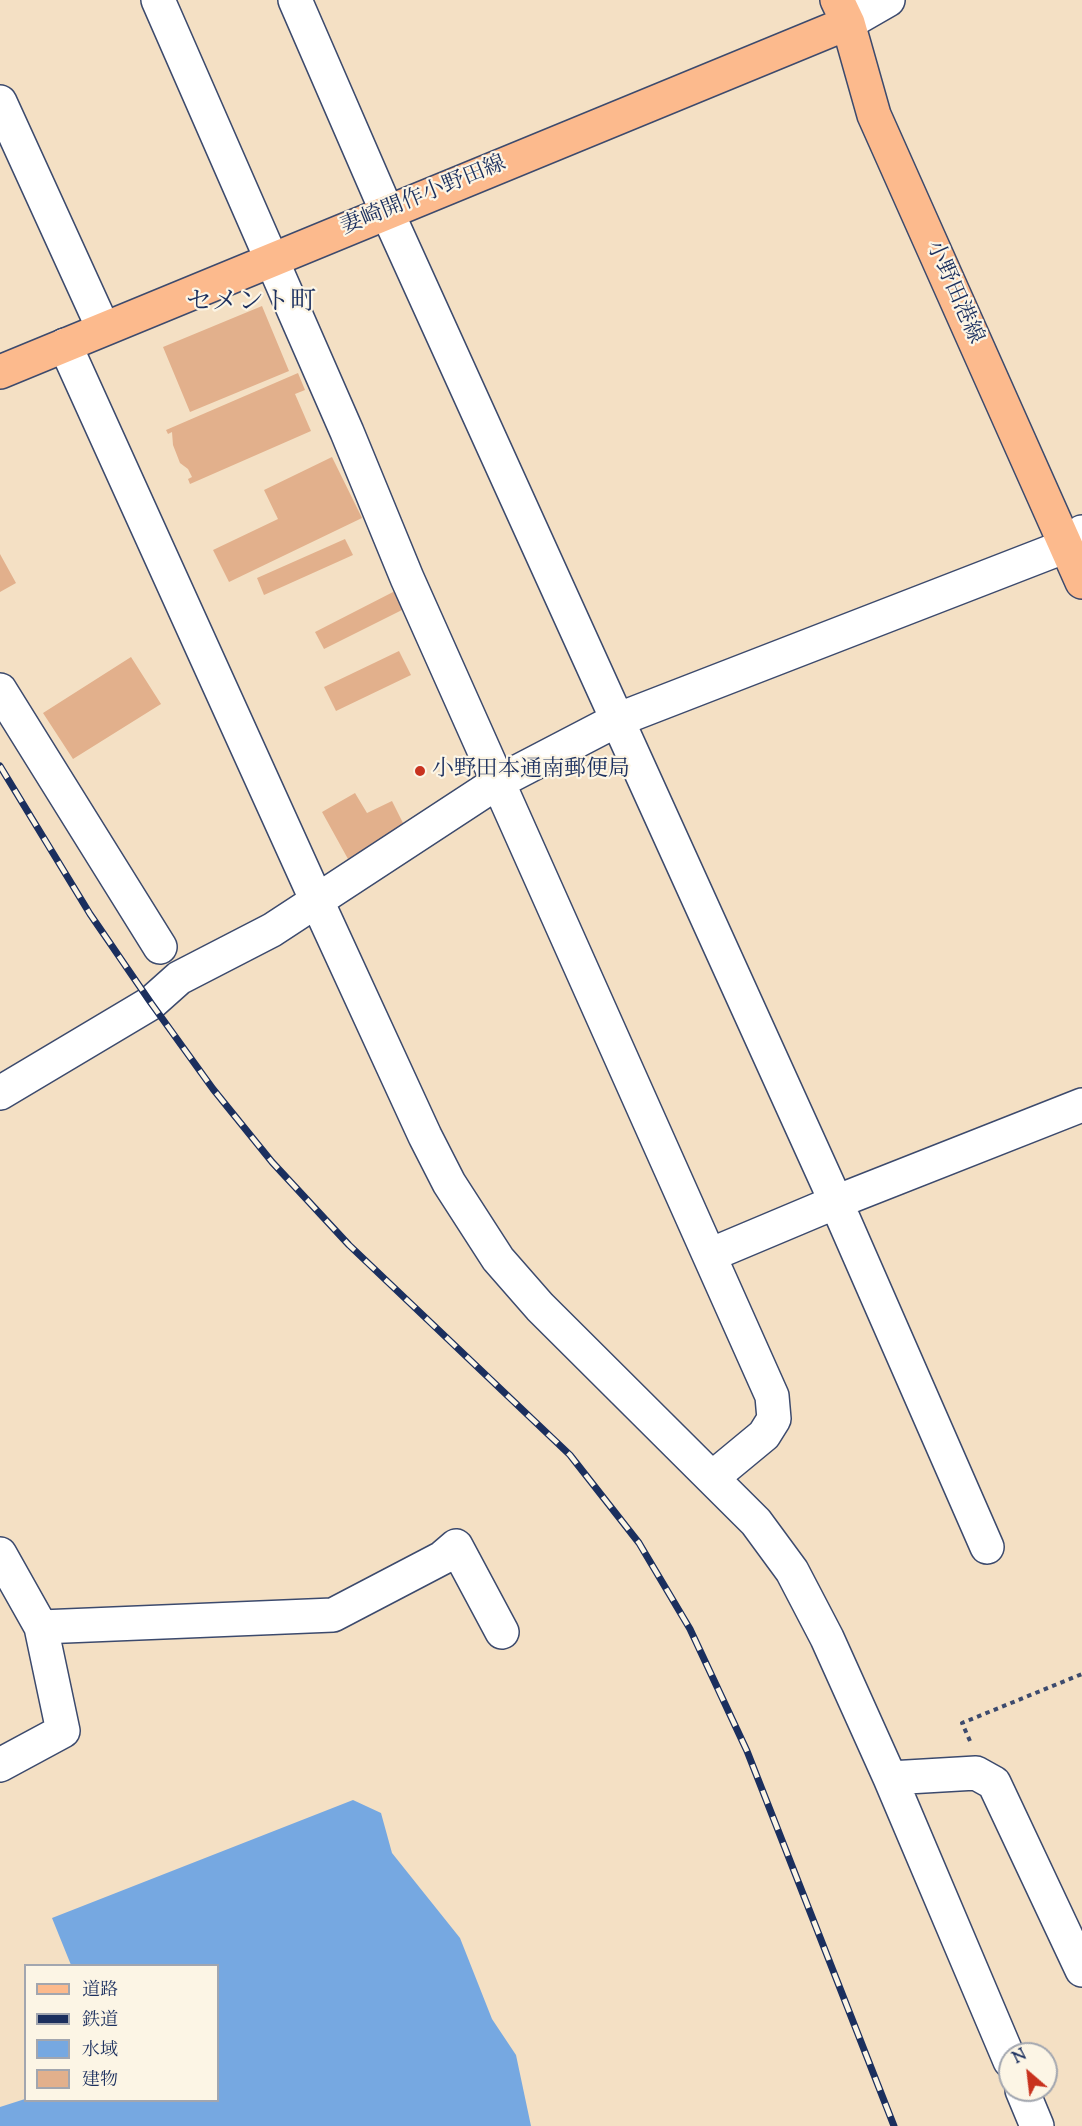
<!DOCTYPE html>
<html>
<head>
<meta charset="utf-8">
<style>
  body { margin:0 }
  #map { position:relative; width:1082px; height:2126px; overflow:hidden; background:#f4e0c4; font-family:"Sorts Mill Goudy","Noto Serif JP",serif }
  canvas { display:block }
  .legend { position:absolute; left:24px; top:1964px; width:195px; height:138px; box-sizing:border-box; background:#fcf5e5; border:2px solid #a2a6af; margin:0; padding:8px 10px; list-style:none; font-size:18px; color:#1b2f5e }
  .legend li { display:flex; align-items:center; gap:12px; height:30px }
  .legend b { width:30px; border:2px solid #a2a6af }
  .north { position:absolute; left:998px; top:2042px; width:60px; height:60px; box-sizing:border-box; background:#fcf5e5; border:2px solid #a2a6af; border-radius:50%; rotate:332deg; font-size:16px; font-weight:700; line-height:24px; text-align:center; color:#1b2f5e }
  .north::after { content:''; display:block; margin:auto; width:21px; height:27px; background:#c8321e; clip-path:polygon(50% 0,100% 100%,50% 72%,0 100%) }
</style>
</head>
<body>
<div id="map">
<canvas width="1082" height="2126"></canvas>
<ul class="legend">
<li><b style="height:8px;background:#fcba8d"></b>道路</li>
<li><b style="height:8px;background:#1b2f5e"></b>鉄道</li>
<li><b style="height:16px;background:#76a8e1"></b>水域</li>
<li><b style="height:16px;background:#e2b08c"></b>建物</li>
</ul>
<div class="north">N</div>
</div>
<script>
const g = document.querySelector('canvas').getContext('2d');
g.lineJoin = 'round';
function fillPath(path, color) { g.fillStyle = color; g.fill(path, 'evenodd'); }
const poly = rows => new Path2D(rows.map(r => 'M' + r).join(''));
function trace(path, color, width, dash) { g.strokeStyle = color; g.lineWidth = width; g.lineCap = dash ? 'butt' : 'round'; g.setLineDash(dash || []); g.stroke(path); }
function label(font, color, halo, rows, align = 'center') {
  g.font = font + ' "Sorts Mill Goudy","Noto Serif JP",serif'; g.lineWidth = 4.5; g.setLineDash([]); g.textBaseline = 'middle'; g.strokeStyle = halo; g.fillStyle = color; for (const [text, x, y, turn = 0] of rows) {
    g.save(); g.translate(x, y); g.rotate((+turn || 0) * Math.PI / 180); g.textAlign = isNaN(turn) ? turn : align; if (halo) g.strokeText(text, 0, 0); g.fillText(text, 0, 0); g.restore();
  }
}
const water = poly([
  [353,1800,381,1813,392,1853,460,1938,492,2019,516,2055,531,2126,0,2126,0,2107,25,2099,218,2100,218,1966,71,1965,52,1918]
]);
const building = poly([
  [262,306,289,371,190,412,163,347],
  [298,373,305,390,295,394,311,431,190,484,188,479,192,477,188,469,180,463,173,445,172,432,168,434,166,430],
  [332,457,362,518,229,582,213,550,278,519,264,490],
  [345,539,353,555,264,595,257,578],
  [0,554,16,583,0,592],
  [395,591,404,609,324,649,315,632],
  [399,651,411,675,336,711,324,687],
  [131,657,161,704,73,759,43,713],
  [355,793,367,813,392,801,407,831,348,859,322,812]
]);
const path = poly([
  [970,1741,962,1723,1082,1674]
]);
const minor = poly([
  [158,0,347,432,407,578,772,1396,774,1419,764,1435,712,1478],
  [295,0,387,212,836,1202,987,1547],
  [848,23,888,0],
  [0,102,103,328],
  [65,345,316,899,425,1136,449,1183,498,1259,540,1307,756,1522,792,1571,827,1638,890,1778,1010,2061],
  [0,690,160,947],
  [0,1093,151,1003,179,978,272,930,498,782,617,720,1066,546,1082,532],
  [710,1255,836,1202,1082,1105],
  [0,1554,41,1627,63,1731,0,1765],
  [41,1627,333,1615,442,1558,456,1546,502,1632],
  [890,1778,976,1773,994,1783,1082,1970],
  [1022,2090,1037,2126]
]);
const major = poly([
  [837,0,848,23,874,115,1082,582],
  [0,372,848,23]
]);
const rail = poly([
  [0,766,90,914,151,1003,213,1089,272,1162,349,1245,570,1455,639,1543,690,1629,747,1751,894,2126]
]);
const markers = [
  [420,771,6,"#c8321e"]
];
const streetNames = [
  ["妻崎開作小野田線",424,197,-22],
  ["小野田港線",953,293,66]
];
const poiNames = [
  ["小野田本通南郵便局",432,771]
];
const quarterNames = [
  ["セメント町",251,305]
];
fillPath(water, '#76a8e1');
fillPath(building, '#e2b08c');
trace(minor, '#3c4a6d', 36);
trace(major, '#3c4a6d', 36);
trace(path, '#3c4a6d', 4, [4.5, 4.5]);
trace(minor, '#fff', 33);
trace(major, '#fcba8d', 33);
trace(rail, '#1b2f5e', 7);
trace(rail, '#fcf5e5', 4.5, [14]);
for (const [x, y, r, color] of markers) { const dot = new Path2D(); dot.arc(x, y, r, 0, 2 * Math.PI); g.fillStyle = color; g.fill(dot); trace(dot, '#fcf5e5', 2); }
label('22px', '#1b2f5e', '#fcf5e5', streetNames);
label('22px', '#1b2f5e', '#fcf5e5', poiNames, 'left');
label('26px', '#1b2f5e', '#fcf5e5', quarterNames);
</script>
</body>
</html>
